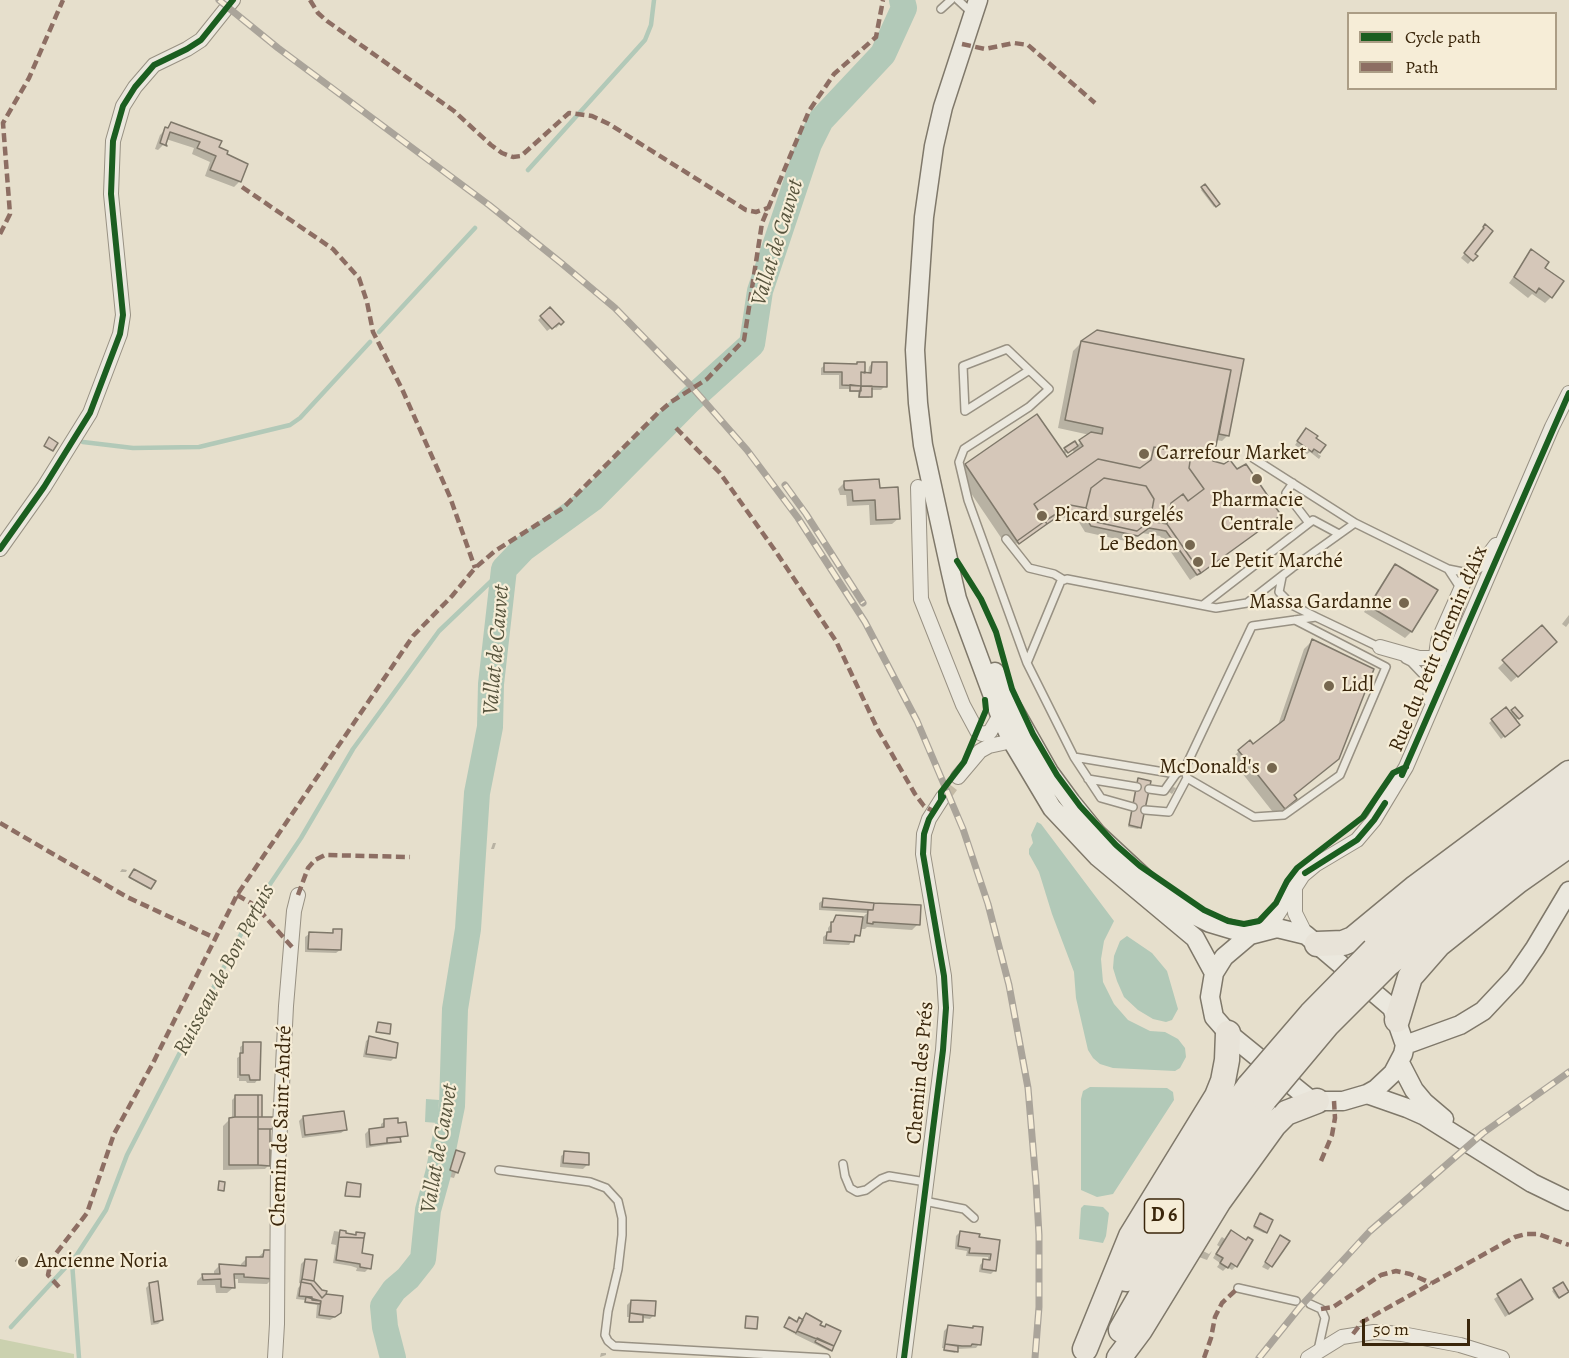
<!DOCTYPE html>
<html>
<head>
<meta charset="utf-8">
<style>
  body { margin:0 }
  #map { position:relative; width:1569px; height:1358px; overflow:hidden; background:#e6dfcc; font-family:Alegreya,serif }
  canvas { display:block }
  .legend { position:absolute; left:1347px; top:12px; width:210px; height:78px; box-sizing:border-box; background:#f6edd7; border:2px solid #ab9d85; margin:0; padding:8px 10px; list-style:none; font-size:18px; color:#3a260b }
  .legend li { display:flex; align-items:center; gap:12px; height:30px }
  .legend b { width:30px; border:2px solid #ab9d85 }
  .scale { position:absolute; left:1362px; top:1319px; width:108px; height:27px; box-sizing:border-box; border:3px solid #3a260b; border-top:0; padding-left:8px; font-size:18px; line-height:21px; white-space:nowrap; color:#3a260b; -webkit-text-stroke:4px #f6edd7; paint-order:stroke }
</style>
</head>
<body>
<div id="map">
<canvas width="1569" height="1358"></canvas>
<ul class="legend">
<li><b style="height:8px;background:#1b5e20"></b>Cycle path</li>
<li><b style="height:8px;background:#8d6e63"></b>Path</li>
</ul>
<div class="scale">50 m</div>
</div>
<script>
const g = document.querySelector('canvas').getContext('2d');
g.lineJoin = 'round';
function fillPath(path, color) { g.fillStyle = color; g.fill(path, 'evenodd'); }
const poly = rows => new Path2D(rows.map(r => 'M' + r).join(''));
function trace(path, color, width, dash) { g.strokeStyle = color; g.lineWidth = width; g.lineCap = dash ? 'butt' : 'round'; g.setLineDash(dash || []); g.stroke(path); }
function label(font, color, halo, rows, align = 'center') {
  g.font = font + ' Alegreya,serif'; g.lineWidth = 4.5; g.setLineDash([]); g.textBaseline = 'middle'; g.strokeStyle = halo; g.fillStyle = color; for (const [text, x, y, turn = 0] of rows) {
    g.save(); g.translate(x, y); g.rotate((+turn || 0) * Math.PI / 180); g.textAlign = isNaN(turn) ? turn : align; if (halo) g.strokeText(text, 0, 0); g.fillText(text, 0, 0); g.restore();
  }
}
const green = poly([
  [0,1339,74,1354,74,1358,0,1358]
]);
const water = poly([
  [1037,822,1041,824,1114,921,1104,941,1101,959,1103,982,1114,1004,1128,1020,1150,1031,1165,1032,1178,1039,1185,1048,1186,1057,1180,1068,1175,1071,1113,1068,1100,1064,1093,1058,1088,1050,1076,998,1074,972,1052,914,1039,872,1029,854,1029,849,1033,843,1031,835],
  [1127,936,1152,953,1167,971,1178,1009,1172,1020,1166,1022,1153,1019,1138,1010,1124,997,1117,981,1113,968,1114,956,1120,941],
  [1090,1087,1167,1088,1173,1092,1174,1100,1113,1194,1097,1197,1081,1190,1081,1099,1083,1091],
  [426,1099,439,1100,438,1123,425,1122],
  [1084,1205,1103,1207,1109,1213,1106,1236,1103,1243,1079,1239,1081,1208]
]);
const shadow = poly([
  [171,124,217,147,225,155,240,181,234,187,205,176,210,162,192,154,194,148,166,139,164,144,158,150,155,149,160,135],
  [1205,186,1218,203,1214,207,1201,190],
  [1485,226,1491,231,1473,254,1475,256,1468,264,1461,258,1482,233,1480,231],
  [1532,251,1543,268,1551,297,1545,303,1532,294,1528,298,1509,283],
  [550,309,562,322,556,328,554,326,547,331,538,320],
  [1082,342,1242,360,1228,435,1222,441,1216,440,1212,463,1279,514,1271,523,1190,580,1160,536,1142,533,1130,542,1085,532,1077,519,1059,517,1017,544,1016,543,1008,548,958,474,966,465,1036,416,1062,453,1065,449,1076,446,1090,435,1058,428,1073,351],
  [1072,449,1075,454,1066,459,1063,455],
  [872,363,885,386,881,390,871,390,869,398,858,398,858,392,849,392,849,389,839,389,839,375,821,375,821,368,825,365,868,374,869,367],
  [1303,433,1324,446,1318,454,1321,456,1319,459,1310,452,1307,454,1295,445],
  [844,483,878,489,899,518,892,524,870,525,869,505,847,506,846,495,840,495,838,489],
  [1395,566,1435,590,1411,632,1405,638,1364,612,1389,572],
  [1569,615,1569,623,1566,627,1562,624],
  [1542,627,1549,648,1511,682,1498,668],
  [1312,641,1293,796,1287,807,1276,816,1231,759,1239,751,1253,747,1277,728,1304,649],
  [1515,709,1521,716,1515,721,1514,729,1501,739,1489,723,1492,720,1509,714],
  [1139,780,1140,827,1138,829,1128,827],
  [1173,787,1176,788,1172,794,1169,792],
  [493,843,496,843,494,849,491,849],
  [122,869,127,870,126,872,120,872],
  [132,872,150,888,149,889,129,878],
  [823,900,874,904,918,924,912,930,867,927,865,929,860,929,859,935,853,939,849,945,823,944,823,937,828,933,828,928,836,917,863,917,867,913,819,910,819,903],
  [334,931,340,950,336,953,305,952,305,937,309,934,330,934],
  [370,1038,395,1057,391,1061,363,1057,366,1041],
  [244,1044,258,1079,255,1083,247,1083,246,1081,239,1081,239,1078,237,1078,237,1058,240,1056,240,1047],
  [236,1096,272,1129,269,1130,269,1165,265,1169,223,1170,223,1126,229,1120,232,1119,232,1100],
  [303,1117,345,1130,341,1133,302,1138,299,1121],
  [385,1121,397,1125,406,1135,399,1139,398,1143,366,1148,365,1134,369,1130,381,1129,381,1124],
  [455,1153,463,1154,454,1178,446,1176],
  [565,1153,587,1165,583,1169,560,1167,561,1156],
  [1259,1216,1266,1232,1264,1233,1253,1228],
  [334,1231,363,1235,360,1254,369,1268,365,1272,356,1271,357,1268,351,1266,333,1263,336,1245,331,1244],
  [960,1232,978,1238,999,1241,995,1270,991,1274,979,1272,980,1265,984,1261,988,1261,988,1257,966,1256,967,1251,955,1249,956,1236],
  [1231,1232,1236,1266,1232,1270,1227,1267,1223,1271,1217,1267,1220,1263,1213,1258,1220,1247,1217,1245,1221,1238,1222,1237,1225,1239],
  [1280,1237,1271,1266,1268,1270,1262,1267,1273,1250,1271,1249],
  [1203,1251,1209,1254,1212,1251,1207,1260,1199,1257],
  [264,1252,273,1278,267,1284,238,1283,238,1279,233,1279,234,1287,227,1293,216,1293,215,1285,197,1285,197,1281,203,1275,214,1275,214,1271,220,1265,241,1267,241,1264,247,1258,257,1258],
  [305,1260,313,1282,327,1296,335,1317,330,1320,316,1318,317,1305,304,1303,305,1300,296,1299,298,1288,302,1284,299,1283,301,1264],
  [1520,1281,1531,1299,1505,1317,1494,1299],
  [150,1284,162,1320,158,1324,151,1325,146,1288],
  [1563,1284,1566,1293,1557,1298,1552,1291],
  [631,1301,654,1315,650,1319,642,1318,640,1323,629,1323,629,1317,627,1317,627,1305],
  [806,1315,823,1329,826,1325,830,1350,829,1351,784,1329,795,1334,797,1323],
  [948,1327,979,1344,976,1348,957,1349,955,1353,943,1351,944,1348,942,1348,944,1331],
  [601,1353,606,1353,606,1355,600,1357]
]);
const stream = poly([
  [528,170,645,40,651,25,654,0],
  [379,332,475,228],
  [83,442,133,448,199,447,290,425,300,418,370,342],
  [72,1262,79,1358],
  [11,1327,76,1256,106,1210,127,1155,256,905,301,838,353,749,439,631,504,569]
]);
const river = poly([
  [393,1358,385,1327,383,1306,394,1290,408,1278,423,1259,428,1210,438,1174,452,1106,455,1009,468,929,477,793,490,727,491,684,504,569,523,549,592,499,689,401,752,344,760,291,809,144,821,120,883,54,904,8,902,0]
]);
const building = poly([
  [171,122,222,141,219,147,228,151,227,154,248,164,241,182,210,170,216,156,197,148,200,142,170,132,166,144,167,146,160,143,165,127,168,128,171,122],
  [1205,184,1220,204,1216,207,1201,187,1205,184],
  [1485,224,1493,231,1475,254,1478,256,1473,261,1464,253,1484,228,1483,227,1485,224],
  [1531,249,1549,262,1545,268,1564,281,1552,298,1539,288,1536,293,1514,277,1531,249],
  [550,307,564,322,561,325,559,323,552,329,540,316,550,307],
  [1097,330,1244,359,1229,436,1219,434,1231,370,1081,341,1097,330],
  [1081,341,1231,370,1213,461,1224,464,1230,460,1237,469,1246,464,1281,515,1201,573,1167,524,1171,503,1183,494,1188,501,1204,489,1189,468,1191,455,1154,447,1151,460,1140,468,1098,459,1034,504,1045,521,1017,541,965,464,1037,414,1067,457,1083,446,1079,440,1091,432,1102,434,1103,428,1065,420,1081,341],
  [857,362,865,362,865,373,861,372,861,386,842,385,842,372,824,372,824,363,857,364,857,362],
  [872,362,887,362,887,387,861,386,861,372,871,373,872,362],
  [850,385,861,386,861,391,850,391,850,385],
  [861,386,872,386,872,397,859,397,861,386],
  [1306,428,1318,436,1316,438,1326,445,1320,453,1314,449,1312,452,1297,441,1306,428],
  [49,437,58,443,53,451,44,446,49,437],
  [1075,441,1078,446,1068,453,1064,448,1075,441],
  [1154,447,1191,455,1189,468,1204,489,1188,501,1183,494,1171,503,1167,524,1150,521,1154,499,1146,486,1104,478,1091,488,1086,508,1070,505,1045,521,1034,504,1098,459,1140,468,1151,460,1154,447],
  [1104,478,1146,486,1154,499,1150,521,1137,531,1096,522,1086,508,1091,488,1104,478],
  [879,479,880,488,898,487,900,519,876,520,875,500,853,501,852,490,845,490,844,487,844,481,879,479],
  [1070,505,1086,508,1096,522,1137,531,1150,521,1167,524,1201,573,1197,575,1166,531,1149,528,1138,536,1091,526,1083,514,1066,511,1047,524,1045,521,1070,505],
  [1045,521,1047,524,1019,544,1017,541,1045,521],
  [1395,564,1438,590,1412,632,1369,606,1395,564],
  [1542,625,1557,642,1518,677,1502,660,1542,625],
  [1312,639,1374,669,1339,759,1294,795,1297,799,1285,809,1238,750,1250,740,1253,744,1284,720,1312,639],
  [1506,707,1520,725,1505,737,1491,719,1506,707],
  [1515,707,1523,716,1519,719,1511,710,1515,707],
  [1138,778,1151,781,1141,828,1129,825,1138,778],
  [134,869,156,881,151,889,129,877,134,869],
  [823,898,874,903,873,910,822,907,823,898],
  [874,903,921,905,920,925,873,922,873,924,867,923,868,910,873,910,874,903],
  [836,915,863,917,860,936,855,935,854,942,826,940,827,932,831,932,831,922,833,922,836,915],
  [333,929,342,929,341,950,308,949,309,932,333,933,333,929],
  [378,1022,391,1024,390,1034,376,1032,378,1022],
  [369,1036,398,1043,396,1058,366,1054,369,1036],
  [243,1042,261,1042,260,1080,250,1080,249,1075,240,1075,240,1053,243,1053,243,1042],
  [235,1095,258,1095,258,1117,235,1117,235,1095],
  [258,1095,262,1095,262,1117,258,1117,258,1095],
  [344,1111,347,1130,305,1135,303,1116,344,1111],
  [235,1117,258,1117,258,1165,229,1165,229,1118,235,1117],
  [258,1117,274,1117,274,1129,258,1129,258,1117],
  [398,1118,398,1123,406,1122,408,1136,387,1138,387,1143,370,1145,369,1129,384,1127,384,1119,398,1118],
  [258,1129,270,1129,270,1166,258,1165,258,1129],
  [400,1137,401,1142,387,1143,387,1138,400,1137],
  [456,1150,465,1153,458,1173,450,1170,456,1150],
  [564,1151,589,1153,589,1165,563,1163,564,1151],
  [219,1181,225,1182,224,1191,218,1190,219,1181],
  [347,1182,361,1184,360,1197,345,1196,347,1182],
  [1260,1213,1273,1220,1267,1233,1254,1226,1260,1213],
  [340,1230,346,1231,346,1233,356,1235,356,1232,365,1233,364,1238,339,1237,340,1230],
  [1231,1230,1246,1240,1248,1237,1253,1240,1237,1267,1231,1263,1228,1268,1220,1263,1223,1258,1216,1254,1231,1230],
  [960,1231,980,1234,979,1237,1000,1240,996,1271,982,1269,983,1259,990,1260,991,1254,969,1253,970,1248,958,1246,960,1231],
  [1280,1235,1290,1241,1272,1267,1265,1262,1280,1235],
  [339,1237,364,1238,362,1253,373,1255,371,1269,360,1267,360,1264,336,1260,339,1237],
  [264,1250,275,1250,275,1279,244,1277,244,1274,234,1274,235,1288,221,1287,221,1279,203,1280,202,1274,220,1274,219,1264,246,1266,246,1257,263,1257,264,1250],
  [19,1257,26,1261,28,1264,26,1267,22,1267,16,1261,19,1257],
  [305,1259,317,1260,314,1281,302,1279,305,1259],
  [302,1279,314,1281,322,1290,327,1291,326,1294,322,1298,311,1284,301,1282,302,1279],
  [1521,1279,1533,1299,1509,1314,1497,1294,1521,1279],
  [158,1281,163,1320,154,1322,149,1283,158,1281],
  [301,1282,311,1284,322,1298,326,1294,343,1296,341,1313,335,1317,319,1315,321,1301,312,1300,312,1297,299,1296,301,1282],
  [1563,1282,1569,1292,1559,1298,1553,1288,1563,1282],
  [306,1297,321,1301,320,1304,305,1302,306,1297],
  [631,1300,656,1301,655,1316,630,1313,631,1300],
  [630,1313,643,1315,643,1322,629,1322,630,1313],
  [806,1313,822,1322,820,1325,825,1327,826,1324,841,1331,834,1346,797,1331,806,1313],
  [746,1316,758,1317,757,1329,745,1328,746,1316],
  [789,1317,797,1322,799,1317,803,1320,796,1333,784,1327,789,1317],
  [948,1325,973,1328,973,1326,983,1327,981,1345,972,1344,971,1346,962,1346,945,1344,948,1325],
  [817,1338,834,1346,832,1351,815,1342,817,1338],
  [945,1344,958,1346,958,1352,944,1350,945,1344]
]);
const streetTunnel = poly([
  [943,797,958,777]
]);
const lane = poly([
  [958,0,972,13],
  [941,9,951,0],
  [1253,458,1355,523],
  [1293,483,1286,493,1309,523],
  [1006,539,1029,568,1054,574,1064,580],
  [1448,569,1461,589],
  [1282,577,1279,592,1292,605,1316,617],
  [1203,605,1313,520,1339,534],
  [1381,648,1316,617,1252,626,1185,768,1176,774,1074,757,1027,663,1061,581,1067,579,1216,608,1247,603,1292,568,1355,523,1448,569,1468,573],
  [1450,657,1450,638,1462,601],
  [1405,659,1411,662,1432,684],
  [1027,663,968,500,959,462,964,449,1029,407,1049,389,1007,349,963,366,965,411,1028,371],
  [1074,757,1101,798,1133,807],
  [1187,778,1254,817,1284,815,1340,775,1386,667,1295,620],
  [1088,779,1137,787],
  [1149,789,1164,791,1176,774],
  [1145,810,1169,812,1187,778,1186,774],
  [843,1164,845,1176,850,1188,857,1192,866,1190,881,1179,889,1176,926,1182],
  [499,1170,590,1182,606,1188,618,1201,622,1218,622,1235,618,1269,608,1311,605,1335,608,1341,614,1346,826,1358],
  [924,1201,964,1209,974,1218],
  [1238,1288,1296,1301],
  [1310,1304,1321,1309,1325,1318,1318,1350]
]);
const street = poly([
  [918,487,921,599,963,705,977,731,982,734,990,732,1000,715],
  [0,549,44,487,90,413,120,334,123,315,111,194,113,141,123,106,135,87,154,65,187,49,201,40,233,0],
  [1380,647,1419,658,1440,658,1441,656],
  [1430,699,1438,641,1468,573,1484,561,1496,545],
  [958,777,980,751,989,746,1012,741],
  [1295,890,1295,913,1306,935],
  [1265,930,1276,917,1303,875,1315,865,1357,840,1374,820,1406,767,1552,427,1569,393],
  [275,1358,277,1324,278,1166,286,1006,294,911,298,895],
  [904,1358,943,1050,946,1008,944,976,923,854,924,834,929,819,943,797],
  [1308,1358,1342,1337,1374,1332,1402,1334,1460,1345,1502,1358]
]);
const secondary = poly([
  [978,0,943,107,934,146,924,217,915,350,918,403,923,445,951,573,957,599,1000,715,1012,741,1052,808,1098,857,1195,938,1214,973],
  [995,672,1003,691,1049,772,1071,802,1097,834,1153,886,1186,911,1210,923,1250,935],
  [1277,928,1306,935,1392,1008,1405,1045,1403,1054,1393,1073,1376,1089,1367,1094,1343,1101,1317,1101,1308,1098,1228,1033,1214,1017,1210,997,1214,973,1224,957,1250,935,1277,928],
  [1405,1045,1460,1025,1483,1011,1515,977,1535,948,1569,891],
  [1400,1063,1414,1090,1424,1102,1444,1119],
  [1367,1094,1407,1108,1425,1116,1532,1183,1569,1201]
]);
const highway = poly([
  [1317,944,1343,943,1353,939,1416,887,1569,773],
  [1374,950,1476,866,1569,797],
  [1388,964,1474,892,1569,823],
  [1397,1020,1410,977,1438,945,1518,881,1569,845],
  [1126,1279,1213,1136,1249,1086],
  [1121,1330,1199,1194,1233,1142,1265,1099],
  [1085,1349,1131,1236,1217,1096,1223,1081,1227,1060,1228,1033],
  [1119,1358,1140,1330,1219,1201,1274,1125,1286,1113,1317,1101]
]);
const rail = poly([
  [219,0,278,48,489,205,560,262,615,308,690,385,747,450,798,518,865,622,917,721,963,829,988,904,1009,985,1028,1088,1036,1183,1039,1235,1039,1307,1035,1358],
  [785,485,806,514,863,603],
  [1259,1358,1300,1307,1370,1231,1483,1133,1569,1072]
]);
const highwayBridge = poly([
  [1249,1086,1311,1014,1374,950],
  [1265,1099,1327,1025,1388,964]
]);
const quiet = poly([
  [310,0,318,13,327,21,454,111,491,145,502,153,513,157,521,156,569,113,592,116,609,124,746,210,756,212,768,208],
  [962,44,985,49,1014,43,1028,45,1095,103],
  [242,187,333,249,359,278,367,302,373,332,402,389,450,497,475,568],
  [0,234,10,214,3,123,29,78,63,0],
  [676,428,720,473,774,549,836,641,878,730,915,794,924,806,933,811],
  [0,823,127,897,215,938],
  [237,895,251,903,260,911,292,947],
  [298,895,308,868,315,860,325,855,410,857],
  [1321,1161,1332,1135,1335,1118,1334,1101],
  [59,1287,48,1275,51,1260,87,1213,114,1134,153,1063,237,895,413,636,452,596,475,568,495,551,563,508,658,413,671,402,707,379,744,340,762,223,809,111,834,74,876,37,883,0],
  [1321,1309,1333,1307,1381,1275,1396,1271,1410,1274,1431,1283],
  [1353,1334,1362,1322,1515,1237,1526,1234,1538,1234,1569,1245],
  [1204,1358,1211,1338,1215,1317,1222,1303,1238,1288]
]);
const cycleway = poly([
  [0,549,44,487,90,413,120,334,123,315,111,194,113,141,123,106,135,87,154,65,187,49,201,40,233,0],
  [957,561,981,599,996,632,1012,689,1033,734,1057,775,1080,806,1116,845,1140,866,1204,910,1228,921,1244,924,1259,921,1276,903,1287,881,1297,868,1363,817,1393,773,1406,767],
  [1402,775,1569,393],
  [941,800,941,792,964,762,986,710,985,700],
  [1305,873,1357,840,1374,820,1385,803],
  [904,1358,943,1050,946,1008,944,976,923,854,924,834,929,819,943,797]
]);
const markers = [
  [1144,454,6,"#76674f"],
  [1257,479,6,"#76674f"],
  [1042,516,6,"#76674f"],
  [1190,545,6,"#76674f"],
  [1198,562,6,"#76674f"],
  [1404,603,6,"#76674f"],
  [1329,686,6,"#76674f"],
  [1272,768,6,"#76674f"],
  [23,1262,6,"#76674f"]
];
const shields = [
  [1164,1216,39]
];
const shieldNames = [
  ["D 6",1164,1216]
];
const poiNames = [
  ["Carrefour Market",1156,454],
  ["Pharmacie",1257,501,"center"],
  ["Centrale",1257,525,"center"],
  ["Picard surgelés",1054,516],
  ["Le Bedon",1178,545,"right"],
  ["Le Petit Marché",1210,562],
  ["Massa Gardanne",1392,603,"right"],
  ["Lidl",1341,686],
  ["McDonald's",1260,768,"right"],
  ["Ancienne Noria",35,1262]
];
const streetNames = [
  ["Rue du Petit Chemin d'Aix",1439,649,-67],
  ["Chemin des Prés",921,1073,-85],
  ["Chemin de Saint-André",282,1126,-88]
];
const waterNames = [
  ["Vallat de Cauvet",778,243,-73],
  ["Vallat de Cauvet",497,650,-85],
  ["Ruisseau de Bon Pertuis",225,970,-62],
  ["Vallat de Cauvet",440,1149,-80]
];
fillPath(green, '#cbd1af');
fillPath(water, '#b2c9b8');
fillPath(shadow, '#0003');
trace(stream, '#b2c9b8', 4.5);
trace(river, '#b2c9b8', 26);
fillPath(building, '#d5c7b9');
trace(building, '#7f786a', 1.5);
trace(streetTunnel, '#c4baa5', 14, [14, 7]);
trace(lane, '#989183', 10);
trace(street, '#989183', 16);
trace(secondary, '#7f786a', 21);
trace(highway, '#7f786a', 27);
trace(lane, '#ebe8de', 7);
trace(street, '#ebe8de', 14);
trace(secondary, '#ebe8de', 18);
trace(highway, '#e8e3d8', 24);
trace(rail, '#aaa49a', 7);
trace(rail, '#f6edd7', 4.5, [14]);
trace(highwayBridge, '#7f786a', 27, []);
trace(highwayBridge, '#e8e3d8', 24);
trace(quiet, '#8d6e63', 4.5, [9, 4.5]);
trace(cycleway, '#1b5e20', 6);
for (const [x, y, r, color] of markers) { const dot = new Path2D(); dot.arc(x, y, r, 0, 2 * Math.PI); g.fillStyle = color; g.fill(dot); trace(dot, '#f6edd7', 2); }
for (const [x, y, w] of shields) { const box = new Path2D(); box.roundRect(x - w / 2, y - 17, w, 34, 4.5); g.fillStyle = '#f6edd7'; g.fill(box); trace(box, '#3a260b', 1.5); }
label('bold 20px', '#3a260b', null, shieldNames);
label('21px', '#3a260b', '#f6edd7', poiNames, 'left');
label('21px', '#3a260b', '#f6edd7', streetNames);
label('italic 22px', '#57543d', '#f6edd7', waterNames);
</script>
</body>
</html>
